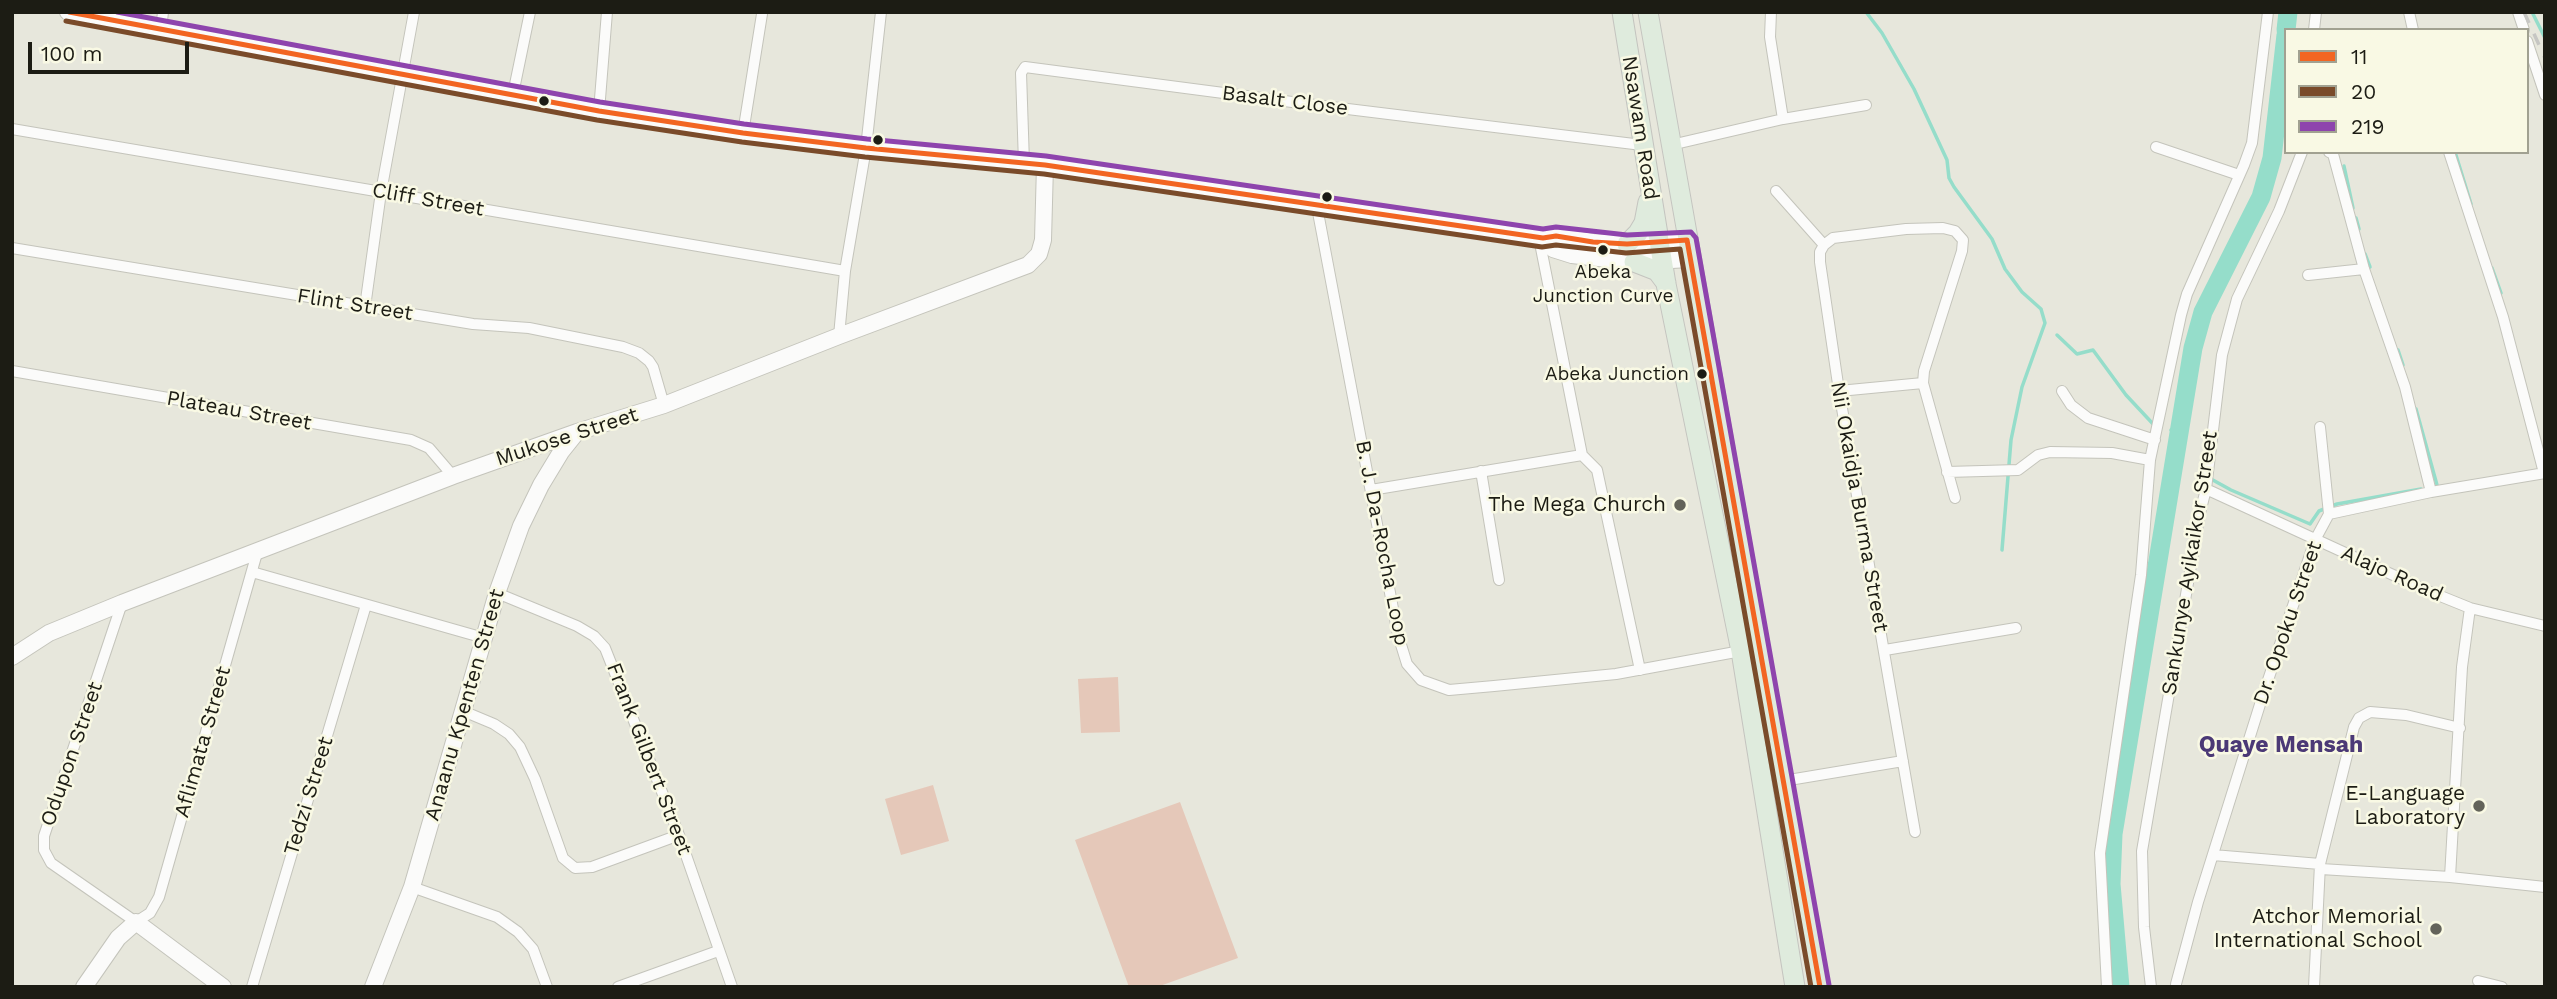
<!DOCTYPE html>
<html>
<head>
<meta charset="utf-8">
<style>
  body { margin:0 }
  #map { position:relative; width:2557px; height:999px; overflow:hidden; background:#e7e7dc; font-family:"Work Sans",sans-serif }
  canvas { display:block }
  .frame { position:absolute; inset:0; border:14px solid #1c1c14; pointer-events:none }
  .legend { position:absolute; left:2284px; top:28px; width:245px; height:126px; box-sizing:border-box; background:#f9f9e4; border:2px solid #a1a191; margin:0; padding:9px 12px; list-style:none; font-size:21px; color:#1c1c14 }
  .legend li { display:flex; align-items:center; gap:14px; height:35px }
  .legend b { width:35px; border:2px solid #a1a191 }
  .scale { position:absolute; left:28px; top:42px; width:161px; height:32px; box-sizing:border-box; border:4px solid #1c1c14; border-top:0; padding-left:9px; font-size:21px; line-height:24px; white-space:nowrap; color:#1c1c14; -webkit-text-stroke:5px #f9f9e4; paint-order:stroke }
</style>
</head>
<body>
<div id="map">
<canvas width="2557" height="999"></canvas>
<div class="frame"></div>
<ul class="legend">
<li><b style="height:9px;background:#f26522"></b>11</li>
<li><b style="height:9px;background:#7a4b2a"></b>20</li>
<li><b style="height:9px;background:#8e44ad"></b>219</li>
</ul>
<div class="scale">100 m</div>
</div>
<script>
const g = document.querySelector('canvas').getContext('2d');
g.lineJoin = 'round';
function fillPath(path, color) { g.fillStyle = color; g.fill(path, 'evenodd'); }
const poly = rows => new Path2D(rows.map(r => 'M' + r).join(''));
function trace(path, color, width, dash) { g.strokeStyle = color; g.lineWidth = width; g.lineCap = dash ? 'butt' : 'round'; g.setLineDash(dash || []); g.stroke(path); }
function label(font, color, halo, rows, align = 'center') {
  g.font = font + ' "Work Sans",sans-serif'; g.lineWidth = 5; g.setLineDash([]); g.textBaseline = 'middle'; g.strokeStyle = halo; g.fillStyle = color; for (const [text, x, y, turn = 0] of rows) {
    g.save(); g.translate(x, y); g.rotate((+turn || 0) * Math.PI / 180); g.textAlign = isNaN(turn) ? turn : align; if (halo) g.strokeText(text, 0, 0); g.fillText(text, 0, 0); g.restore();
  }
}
const green = poly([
  [1118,677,1120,732,1081,733,1078,679],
  [933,785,949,841,901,855,885,799],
  [1180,802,1238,958,1157,987,1129,987,1075,840]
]);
const stream = poly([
  [1866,12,1882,33,1914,89,1947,160,1949,178,1954,187,1992,239,2005,269,2022,292,2041,309,2045,323,2022,387,2011,440,2002,550],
  [2532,12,2545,38],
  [2455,152,2471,204],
  [2344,166,2353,208],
  [2356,218,2359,229],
  [2365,254,2370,267],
  [2492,268,2501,293],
  [2057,335,2077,354,2093,350,2126,395,2154,425],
  [2398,350,2403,365],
  [2416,409,2437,485],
  [2171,430,2181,433],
  [2211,479,2231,490,2310,524,2319,511,2337,504,2421,489]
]);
const river = poly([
  [2286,30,2288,12],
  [2120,987,2111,884,2113,834,2193,348,2203,312,2261,197,2272,158,2286,35]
]);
const street = poly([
  [1771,12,1770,37,1783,119],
  [2409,12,2413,30],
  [2518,12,2524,30],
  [161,30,163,12],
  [2314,30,2316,12],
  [2527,41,2545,95],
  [513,94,530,12],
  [599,111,607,12],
  [12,129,845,271],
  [743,133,762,14],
  [1671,145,1783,119,1866,105],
  [2156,147,2239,175],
  [2329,152,2333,154,2364,269,2405,387,2431,492],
  [2449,152,2503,317,2544,473],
  [1024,163,1021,73,1025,67,1315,105,1642,145],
  [1776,191,1824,245],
  [1317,207,1398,635,1407,664,1421,680,1449,690,1494,686,1616,674,1741,651],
  [1539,238,1582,455,1597,470,1640,670],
  [12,248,473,324,529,328,623,347,639,353,649,361,653,367,664,405],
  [2308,275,2364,269],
  [365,307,381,192,414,12],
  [839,336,845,271,866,148,881,12],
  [12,371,411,440,429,448,453,476],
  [1839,391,1923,383],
  [2062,391,2071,405,2088,418,2155,440],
  [2320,427,2329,514],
  [1481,471,1499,580],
  [1947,472,2018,470,2038,455,2050,452,2112,453,2150,460],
  [2206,489,2428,591,2470,608,2545,626],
  [1371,490,1582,455],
  [252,572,484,638],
  [497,593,577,626,594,636,605,648,679,835,732,987],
  [122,603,44,836,44,850,51,863,136,922,150,913,159,897,257,553],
  [1885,650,2016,628],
  [463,711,494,724,509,734,520,747,535,779,563,858,575,868,592,867,679,835],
  [1783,781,1903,761],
  [1915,832,1839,391,1820,262,1820,252,1824,245,1833,238,1906,229,1943,228,1955,231,1963,240,1962,251,1924,371,1923,383,1955,498],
  [2213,855,2320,864],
  [2321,869,2450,877,2545,887],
  [2450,877,2462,667,2470,608],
  [412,887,497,917,518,932,533,949,547,987],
  [2478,981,2502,987],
  [2176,984,2198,902,2262,698,2315,540,2329,514,2431,492,2545,473],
  [252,987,366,605],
  [618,987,718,951],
  [2107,987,2100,853,2141,575,2150,460,2181,315,2187,294,2244,165,2252,143,2268,12],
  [2151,987,2144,927,2142,851,2200,513,2206,489,2222,355,2237,299,2279,211,2302,152],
  [2314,987,2320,864,2354,727,2359,718,2370,712,2406,715,2460,728]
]);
const secondary = poly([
  [68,12,599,111,743,133,866,148,1045,165,1543,238,1556,236,1593,242,1627,244,1687,240],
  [1543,238,1553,249,1572,255,1634,262,1690,259],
  [12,657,49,633,122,603,453,476,577,432,664,405,839,336,1028,265,1039,254,1043,240,1045,165],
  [84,987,118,938,136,922,223,987],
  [373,987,412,887,497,593,521,526,541,485,561,452,577,432]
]);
const highway = poly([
  [1622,12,1666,284,1741,651,1795,987],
  [1648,12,1820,987],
  [1627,244,1638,233,1644,223,1648,202],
  [1634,262,1657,271,1666,283]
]);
const rail = poly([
  [2524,12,2545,58]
]);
const bus1 = poly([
  [69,12,599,111,743,133,866,148,1045,165,1543,238,1556,236,1593,242,1627,244,1687,240,1820,987]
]);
const bus2 = poly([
  [66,21,597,120,742,142,865,157,1044,174,1542,247,1556,245,1626,253,1680,249,1811,987]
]);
const bus3 = poly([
  [117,12,600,102,744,124,867,139,1046,156,1543,229,1556,227,1627,235,1691,232,1696,238,1829,985]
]);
const markers = [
  [544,101,6,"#1c1c14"],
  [878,140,6,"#1c1c14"],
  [1327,197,6,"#1c1c14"],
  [1603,250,6,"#1c1c14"],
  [1702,374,6,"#1c1c14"],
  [1680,505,7,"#63635a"],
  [2479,806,7,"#63635a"],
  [2436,929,7,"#63635a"]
];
const busNames = [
  ["Abeka",1603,272],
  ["Junction Curve",1603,296],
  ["Abeka Junction",1689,374,"right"]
];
const streetNames = [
  ["Basalt Close",1285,101,7],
  ["Nsawam Road",1640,128,81],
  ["Cliff Street",428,200,10],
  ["Flint Street",355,305,9],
  ["Plateau Street",239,411,10],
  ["Mukose Street",567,437,-18],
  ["Nii Okaidja Burma Street",1859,507,80],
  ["B. J. Da-Rocha Loop",1382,543,79],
  ["Sankunye Ayikaikor Street",2190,563,-81],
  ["Alajo Road",2392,574,24],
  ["Dr. Opoku Street",2288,623,-71],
  ["Anaanu Kpenten Street",465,705,-74],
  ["Aflimata Street",203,742,-74],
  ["Odupon Street",72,754,-71],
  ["Frank Gilbert Street",649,759,69],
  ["Tedzi Street",309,796,-73]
];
const poiNames = [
  ["The Mega Church",1666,505],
  ["E-Language",2465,794],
  ["Laboratory",2465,818],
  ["Atchor Memorial",2422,917],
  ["International School",2422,941]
];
const neighbourhoodNames = [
  ["Quaye Mensah",2281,745]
];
fillPath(green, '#e5c8b9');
trace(stream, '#95ddca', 3.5);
trace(river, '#95ddca', 19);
trace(street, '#c4c4bb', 12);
trace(secondary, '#c4c4bb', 18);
trace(highway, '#c4c4bf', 21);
trace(street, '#fbfbfa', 10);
trace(secondary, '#fbfbfa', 16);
trace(highway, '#dfebdd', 19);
trace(rail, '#c6c6c3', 3.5, [12, 12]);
trace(bus1, '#f26522', 5);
trace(bus2, '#7a4b2a', 5);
trace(bus3, '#8e44ad', 5);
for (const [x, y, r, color] of markers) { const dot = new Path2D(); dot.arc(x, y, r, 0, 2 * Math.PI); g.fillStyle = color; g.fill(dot); trace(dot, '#f9f9e4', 2.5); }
label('19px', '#1c1c14', '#f9f9e4', busNames);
label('21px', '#1c1c14', '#f9f9e4', streetNames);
label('21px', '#1c1c14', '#f9f9e4', poiNames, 'right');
label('bold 23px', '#4b3976', '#f9f9e4', neighbourhoodNames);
</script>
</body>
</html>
